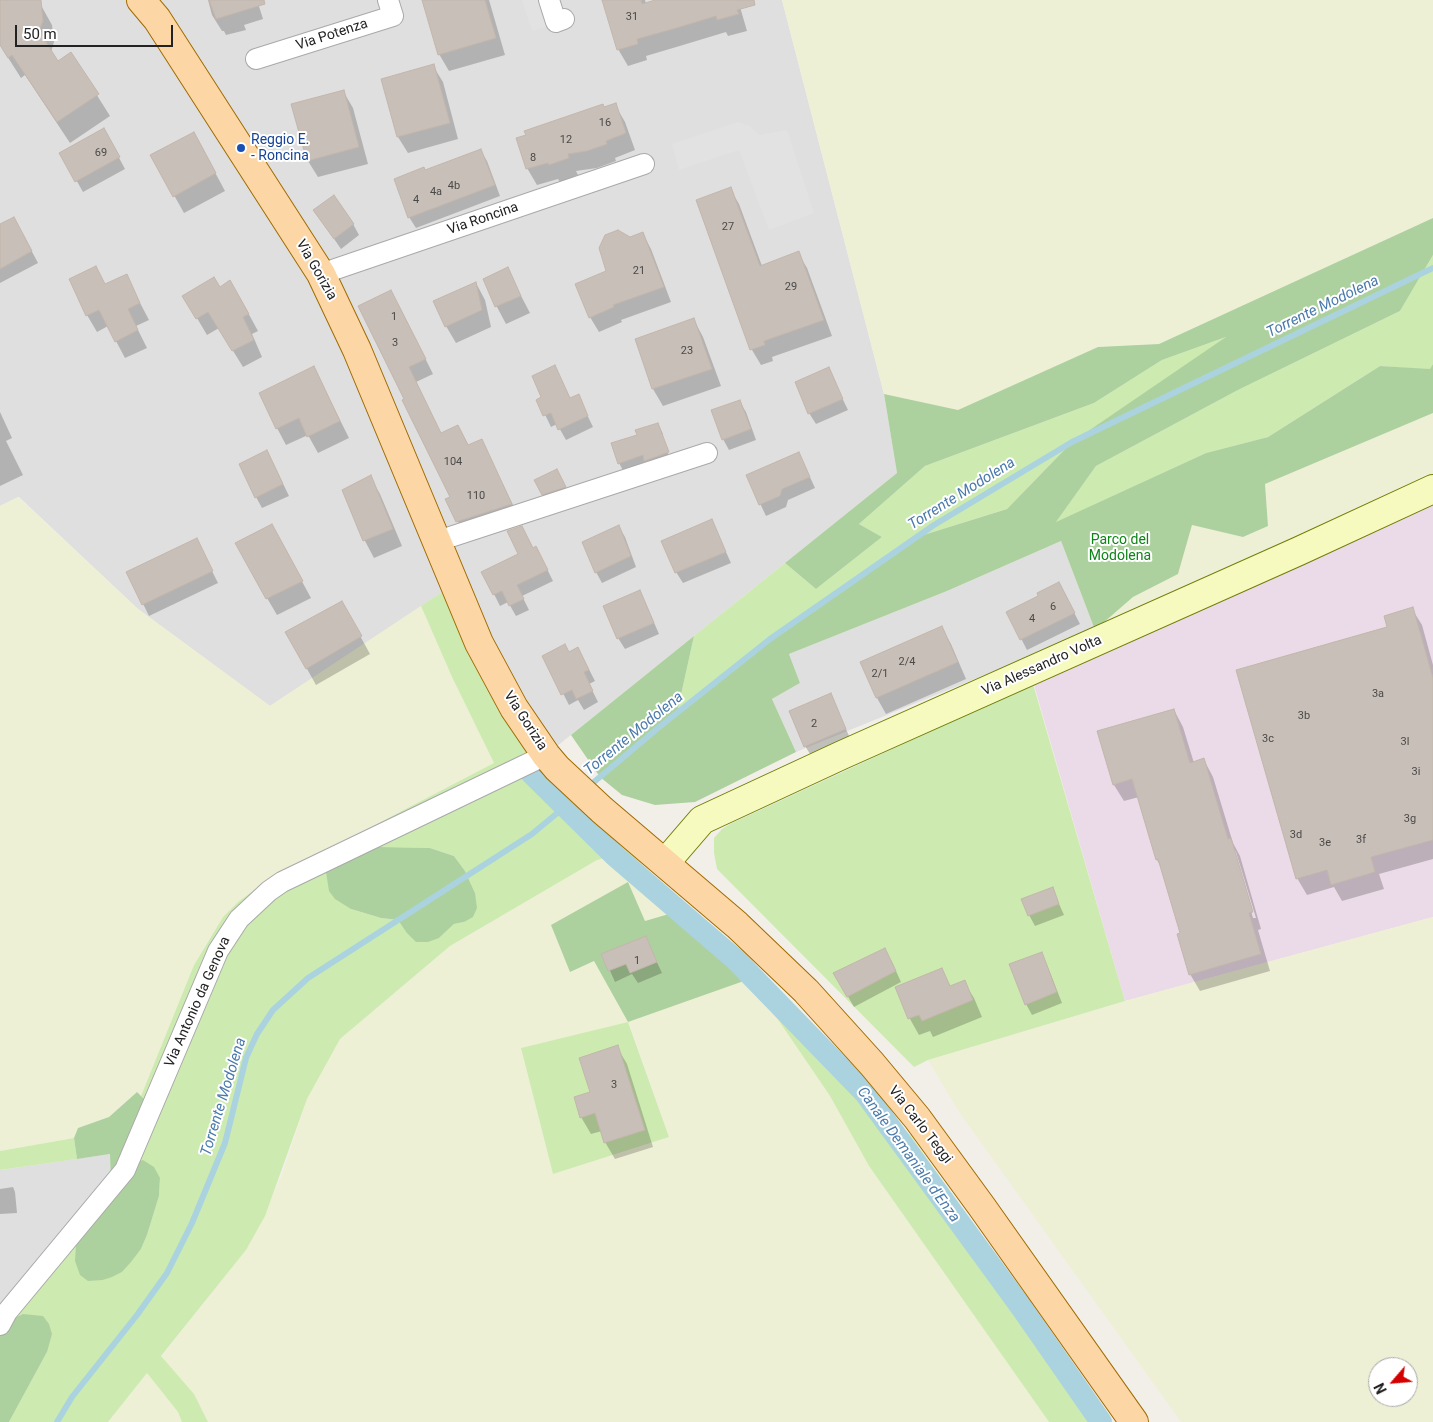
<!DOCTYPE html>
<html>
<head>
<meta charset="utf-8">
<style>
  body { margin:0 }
  #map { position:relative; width:1433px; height:1422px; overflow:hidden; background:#f2efe9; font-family:Roboto,sans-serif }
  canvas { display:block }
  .north { position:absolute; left:1368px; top:1357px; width:50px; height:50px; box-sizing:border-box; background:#fff; border:1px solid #a7a7a7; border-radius:50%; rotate:243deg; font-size:14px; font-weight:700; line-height:20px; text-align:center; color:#222 }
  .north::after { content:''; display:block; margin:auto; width:18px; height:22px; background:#d40000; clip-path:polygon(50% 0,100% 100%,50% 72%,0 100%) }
  .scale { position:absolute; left:15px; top:25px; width:158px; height:22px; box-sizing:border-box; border:2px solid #222; border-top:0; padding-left:6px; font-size:15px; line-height:18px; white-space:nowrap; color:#222; -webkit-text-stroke:4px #fff; paint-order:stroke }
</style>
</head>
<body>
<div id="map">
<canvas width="1433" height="1422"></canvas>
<div class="north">N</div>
<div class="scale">50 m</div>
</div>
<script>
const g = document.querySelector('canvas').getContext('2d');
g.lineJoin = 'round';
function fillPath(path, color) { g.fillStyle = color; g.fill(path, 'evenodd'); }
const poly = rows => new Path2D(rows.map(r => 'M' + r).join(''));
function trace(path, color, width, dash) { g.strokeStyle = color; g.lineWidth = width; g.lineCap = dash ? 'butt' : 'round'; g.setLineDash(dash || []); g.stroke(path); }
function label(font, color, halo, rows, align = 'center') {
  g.font = font + ' Roboto,sans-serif'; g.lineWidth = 4; g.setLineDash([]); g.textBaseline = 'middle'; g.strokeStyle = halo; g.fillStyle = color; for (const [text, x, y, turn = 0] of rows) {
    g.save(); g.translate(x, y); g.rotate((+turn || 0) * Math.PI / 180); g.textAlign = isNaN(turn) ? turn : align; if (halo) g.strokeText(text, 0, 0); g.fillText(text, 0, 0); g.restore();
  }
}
const residential = poly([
  [0,0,782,0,884,394,897,473,546,755,455,584,270,706,138,609,19,497,0,506],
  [1061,541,1095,630,796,752,772,699,800,683,789,654,947,591],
  [110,1154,111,1187,0,1325,0,1170]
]);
const industrial = poly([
  [1433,484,1433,917,1125,1001,1030,671]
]);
const farmland = poly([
  [782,0,1433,0,1433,218,1159,344,1098,347,958,410,884,394],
  [1433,413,1433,474,1065,655,1133,597,1178,574,1192,525,1243,537,1268,526,1265,484],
  [18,497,138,609,270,706,421,606,452,677,494,763,294,866,252,891,223,917,203,949,194,965,141,1096,136,1092,109,1117,78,1128,74,1138,0,1151,0,506],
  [615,856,679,911,645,921,628,882,570,971,594,961,628,1022,749,977,830,1096,869,1166,1049,1422,208,1422,194,1394,161,1357,246,1250,281,1177,307,1099,340,1039,450,946,597,860],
  [629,1023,669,1137,553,1174,521,1048],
  [1433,917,1433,1422,1181,1422,959,1112,928,1060,1125,1001],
  [1378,1367,1408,1367,1408,1397,1378,1397],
  [147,1373,178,1412,182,1422,108,1422]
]);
const grass = poly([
  [1433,255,1433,364,1430,370,1380,366,1268,437,1206,453,1055,523,1096,466,1238,390,1400,311],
  [1229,336,1072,442,1007,509,917,537,770,639,677,713,694,636,785,563,816,589,882,537,859,524,925,466,1094,403,1162,360],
  [444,591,623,845,911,1136,1112,1422,1049,1422,869,1166,830,1096,749,977,615,856,597,860,450,946,340,1039,307,1099,265,1216,246,1250,161,1356,194,1394,208,1422,182,1422,178,1412,147,1373,108,1422,9,1422,47,1352,1,1323,82,1222,103,1280,122,1272,141,1249,147,1235,159,1196,160,1178,133,1164,145,1100,141,1096,194,965,223,917,238,902,265,882,494,763,452,677,421,606],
  [365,842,381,847,430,848,454,856,465,871,475,893,464,922,454,924,439,938,406,932,398,920,381,918,351,909],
  [1033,684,1125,1001,928,1060,914,1067,717,869,714,853,714,838,722,829,730,824],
  [628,1022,669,1137,553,1174,521,1048],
  [74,1138,77,1159,0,1170,0,1151]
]);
const forest = poly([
  [1433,218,1433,255,1400,311,1238,390,1096,466,1056,522,1206,453,1268,437,1380,366,1430,369,1433,364,1433,413,1265,484,1268,526,1243,537,1192,525,1178,574,1133,597,1095,630,1061,541,947,591,789,654,800,683,772,699,796,752,695,802,655,805,622,795,600,777,571,735,694,636,677,713,639,745,770,639,917,537,1007,509,1072,442,1226,337,1162,360,1094,403,925,466,859,524,882,537,816,589,785,563,897,473,884,394,958,410,1098,347,1159,344],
  [365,842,381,847,430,848,454,856,465,871,475,893,477,908,473,917,464,922,454,924,439,938,428,942,416,942,406,932,398,920,381,918,351,909,335,899,329,891,326,872],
  [628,882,645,921,679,911,749,977,741,982,628,1022,594,961,570,972,551,925],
  [137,1092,145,1100,133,1164,143,1160,154,1167,160,1178,159,1196,147,1235,141,1249,131,1262,122,1272,112,1277,103,1280,88,1281,80,1275,75,1261,76,1245,82,1222,111,1187,110,1154,77,1159,74,1138,78,1128,109,1117],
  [23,1314,43,1316,49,1324,52,1334,47,1352,9,1422,0,1422,0,1325]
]);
const parking = poly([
  [522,0,540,0,548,26,532,31],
  [738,122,750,126,759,135,787,130,814,213,769,230,739,150,679,170,672,144]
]);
const shadow = poly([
  [0,0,38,0,52,25,54,42,51,52,58,63,71,54,110,116,70,143,25,75,21,78,0,45],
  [208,0,257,0,263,19,244,25,246,30,226,35,224,31,222,31,212,15],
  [427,0,489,0,505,55,449,71,439,54],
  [603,0,645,0,646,4,660,0,738,0,747,31,728,36,726,32,683,45,646,56,647,60,628,66,618,49],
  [433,66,443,82,458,139,408,153,398,137],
  [343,91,353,108,368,164,318,177,308,161],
  [615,105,625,122,635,150,615,158,616,161,597,168,576,171,578,175,560,182,558,179,537,185,527,168,604,109],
  [110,141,125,169,83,192,61,153],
  [203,150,225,191,184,213,152,156],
  [480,150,487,161,500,196,416,228,409,217,425,171],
  [730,189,739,204,762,266,798,253,807,268,832,336,772,357,773,361,761,365,752,350,697,201],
  [315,211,353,224,359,235,341,249],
  [0,225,20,229,38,263,0,283],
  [643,234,651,249,671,302,621,320,622,322,599,332,590,317,608,272,630,238],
  [96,268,106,286,126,276,149,320,136,326,147,348,125,358,108,326,97,332,87,315],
  [507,269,530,313,506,324,497,307,484,279],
  [476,283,485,300,491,327,456,343,446,326],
  [219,288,240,298,258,331,252,334,262,357,243,367,219,328,207,335,194,313],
  [399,306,433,374,416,382,441,434,458,426,469,446,481,441,520,519,466,537,458,522,447,500,451,498,404,400],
  [694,320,703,337,721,386,663,406,653,389,636,340],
  [555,367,570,399,578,396,593,427,566,440,557,424,551,427,538,400,543,398],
  [314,368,349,438,318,453,308,435,286,445,277,428],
  [828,369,848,410,816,424,809,413],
  [739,401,746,412,756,440,729,450,723,439],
  [0,412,12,438,6,441,23,475,0,486],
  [658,424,663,434,661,434,670,459,672,458,664,435,674,464,625,474,619,463,638,435],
  [799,453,815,488,788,500,786,507,766,516,747,476],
  [273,463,289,496,262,508,256,497],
  [370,477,380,494,402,546,374,558,365,541,343,491],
  [563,481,571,498,549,505,543,494],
  [712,521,731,563,683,583,676,572],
  [522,527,533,549,536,547,553,581,522,596,529,610,516,616,508,602,500,606,483,572,520,555],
  [619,527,625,537,636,567,602,583,596,572],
  [281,543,311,598,277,615,267,598],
  [202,551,218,583,149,616,128,573],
  [1065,595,1080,624,1027,650,1008,613,1040,597],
  [645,602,659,634,625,649,618,638],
  [342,603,370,654,316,685,287,633],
  [1412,609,1422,625,1433,665,1433,859,1379,874,1384,889,1342,901,1334,887,1307,895,1297,878,1388,627],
  [941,627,951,644,966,679,886,714,877,698],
  [578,648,595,681,589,684,598,702,584,710,578,700,569,705,544,656,569,653],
  [830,695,851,740,812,757,805,746],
  [1174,710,1183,727,1194,763,1204,760,1213,777,1233,843,1240,856,1261,929,1258,930,1270,971,1200,991,1190,974,1181,934,1163,870,1157,860,1139,797,1124,801,1114,785],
  [1233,848,1236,852,1256,918,1253,918],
  [1052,888,1064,915,1035,926,1029,915],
  [645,937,662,973,638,983,632,974,615,982,603,955],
  [1041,954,1047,965,1062,1003,1032,1015,1026,1004],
  [891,960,901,982,854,1007,835,974],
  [941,969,951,987,964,982,974,998,982,1017,933,1037,930,1031,919,1035,910,1019,897,988],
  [617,1047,627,1064,653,1147,615,1159,605,1142,602,1131,591,1134,581,1117],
  [13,1187,15,1192,17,1213,0,1214,0,1189]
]);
const stream = poly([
  [588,787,658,728,770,639,934,525,1072,442,1433,268],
  [57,1422,72,1397,137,1315,167,1273,192,1223,225,1143,246,1058,257,1034,273,1010,308,978,532,834,579,795]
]);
const canal = poly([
  [532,774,615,856,736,960,865,1093,1021,1307,1101,1422]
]);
const building = poly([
  [0,0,41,0,43,21,39,31,58,61,71,52,99,94,57,122,12,55,8,58,0,45,0,0],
  [209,0,264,0,265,4,216,19,209,0],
  [422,0,485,0,496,38,438,55,422,0],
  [602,0,641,0,642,4,655,0,754,0,755,5,737,10,739,14,717,20,716,16,673,29,637,39,638,44,617,50,602,0],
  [434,64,450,123,397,137,381,79,434,64],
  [344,90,359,147,307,161,291,104,344,90],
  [616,103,626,133,606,141,607,144,587,151,568,154,569,158,549,165,548,163,526,169,516,138,526,135,524,131,603,104,604,107,616,103],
  [104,128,120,157,75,182,59,153,104,128],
  [194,132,216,173,173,197,150,155,194,132],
  [481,149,495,185,408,218,394,179,424,167,425,170,481,149],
  [731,187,760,266,799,251,824,320,764,341,765,345,750,350,696,200,731,187],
  [334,195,354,224,334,239,313,210,334,195],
  [14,217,32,251,0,269,0,224,14,217],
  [618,230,630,237,643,232,664,287,613,305,614,307,589,318,575,284,606,271,599,248,605,235,618,230],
  [96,266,105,284,127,274,140,303,128,309,138,330,115,342,99,310,86,316,69,279,96,266],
  [508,267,521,296,495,307,483,279,508,267],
  [214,277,220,287,230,280,249,314,243,317,254,340,232,351,208,312,196,319,182,296,214,277],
  [476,282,482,310,445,327,433,301,476,282],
  [391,290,426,359,409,367,441,433,458,425,468,445,482,439,512,504,456,522,445,499,450,497,402,400,404,399,358,306,391,290],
  [694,318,712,369,652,389,635,339,694,318],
  [555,365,570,398,579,394,588,416,558,430,551,413,543,416,536,400,541,397,532,376,555,365],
  [314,366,340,421,307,437,299,418,276,429,259,393,314,366],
  [829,367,843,399,808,414,795,382,829,367],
  [740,400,751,429,722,440,711,410,740,400],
  [658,423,669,452,644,461,643,455,618,464,611,443,637,435,635,430,658,423],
  [267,450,283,484,255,498,239,464,267,450],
  [799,452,810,477,782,489,780,496,759,505,746,475,799,452],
  [557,469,566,487,542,495,534,480,557,469],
  [371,475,393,529,363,541,342,490,371,475],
  [712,519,726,552,675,573,661,541,712,519],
  [272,524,303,581,266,599,235,543,272,524],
  [619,525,631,556,595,573,582,542,619,525],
  [522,526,533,548,536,546,548,570,517,585,524,599,509,606,502,591,493,595,481,572,518,554,507,531,522,526],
  [197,538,213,571,142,605,126,572,197,538],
  [1059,582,1075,613,1020,640,1006,612,1038,596,1037,593,1059,582],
  [640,590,654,623,617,639,603,606,640,590],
  [342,601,362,636,306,669,285,632,342,601],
  [1413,607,1433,678,1433,840,1371,857,1375,872,1331,885,1327,870,1296,879,1236,670,1387,627,1384,616,1413,607],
  [942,626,958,662,876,698,860,662,942,626],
  [565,644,569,652,578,647,589,670,584,672,593,691,576,699,572,690,561,695,542,656,565,644],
  [831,693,846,729,804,747,789,711,831,693],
  [1174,709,1190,763,1204,758,1228,839,1231,838,1253,912,1249,913,1261,954,1189,975,1177,934,1180,933,1158,859,1156,860,1132,779,1113,785,1097,731,1174,709],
  [1053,887,1059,904,1028,916,1021,899,1053,887],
  [646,936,657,962,630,973,626,964,608,971,601,954,646,936],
  [885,948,896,971,847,997,833,973,885,948],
  [1042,952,1057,992,1025,1005,1009,964,1042,952],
  [942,968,950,986,965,980,973,1000,922,1021,919,1015,908,1019,895,987,942,968],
  [618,1045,645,1130,604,1143,595,1113,580,1118,574,1097,590,1092,579,1058,618,1045]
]);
const street = poly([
  [549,0,556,22,564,19],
  [256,59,393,16,388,0],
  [321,274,644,164],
  [438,541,707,453],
  [0,1325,7,1312,125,1170,218,951,239,919,269,891,282,882,546,755]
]);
const secondary = poly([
  [665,863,702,820,842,755,1299,551,1433,489]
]);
const primary = poly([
  [141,0,157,19,321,274,357,350,479,643,514,708,546,755,557,768,602,810,737,925,806,991,872,1064,917,1118,982,1207,1134,1422]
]);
const markers = [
  [241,148,5,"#1a4fb4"]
];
const numberNames = [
  ["31",632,17],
  ["16",605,123],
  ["12",566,140],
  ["69",101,153],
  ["8",533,158],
  ["4b",454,186],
  ["4a",436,192],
  ["4",416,200],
  ["27",728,227],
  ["21",639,271],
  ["29",791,287],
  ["1",394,317],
  ["3",395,343],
  ["23",687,351],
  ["104",453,462],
  ["110",476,496],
  ["6",1053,607],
  ["4",1032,619],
  ["2/4",907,662],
  ["2/1",880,674],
  ["3a",1378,694],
  ["3b",1304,716],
  ["2",814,724],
  ["3c",1268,739],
  ["3l",1405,742],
  ["3i",1416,772],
  ["3g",1410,819],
  ["3d",1296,835],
  ["3f",1361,840],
  ["3e",1325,843],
  ["1",637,961],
  ["3",614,1085]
];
const streetNames = [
  ["Via Potenza",332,35,-18],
  ["Via Roncina",483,219,-19],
  ["Via Gorizia",316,270,60],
  ["Via Alessandro Volta",1042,666,-24],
  ["Via Gorizia",525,721,57],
  ["Via Antonio da Genova",198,1002,-66],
  ["Via Carlo Teggi",920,1125,52]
];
const transitNames = [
  ["Reggio E.",251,140],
  ["- Roncina",251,156]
];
const parkNames = [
  ["Parco del",1120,540],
  ["Modolena",1120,556]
];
const waterNames = [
  ["Torrente Modolena",1323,307,-26],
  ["Torrente Modolena",962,494,-32],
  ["Torrente Modolena",634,734,-39],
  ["Torrente Modolena",224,1097,-73],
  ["Canale Demaniale d'Enza",908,1155,54]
];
fillPath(residential, '#e0dfdf');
fillPath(industrial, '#ebdbe8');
fillPath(farmland, '#eef0d5');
fillPath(grass, '#cdebb0');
fillPath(forest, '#add19e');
fillPath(parking, '#e2e2e2');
fillPath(shadow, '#0003');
trace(stream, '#aad3df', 6);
trace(canal, '#aad3df', 22);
fillPath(building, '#c7bfb8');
trace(building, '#c4b6ab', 1);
trace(street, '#a9a9a9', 22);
trace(secondary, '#707d05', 30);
trace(primary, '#a06b00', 30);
trace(street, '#fff', 20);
trace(secondary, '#f7fabf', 28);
trace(primary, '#fcd6a4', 28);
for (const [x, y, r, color] of markers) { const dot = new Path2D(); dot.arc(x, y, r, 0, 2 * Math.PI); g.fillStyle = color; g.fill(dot); trace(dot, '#fff', 2); }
label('11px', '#4b4948', null, numberNames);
label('14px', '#222', '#fff', streetNames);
label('14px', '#164399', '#fff', transitNames, 'left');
label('14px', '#0c8416', '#fff', parkNames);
label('italic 15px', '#4a7aab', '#fff', waterNames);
</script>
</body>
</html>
